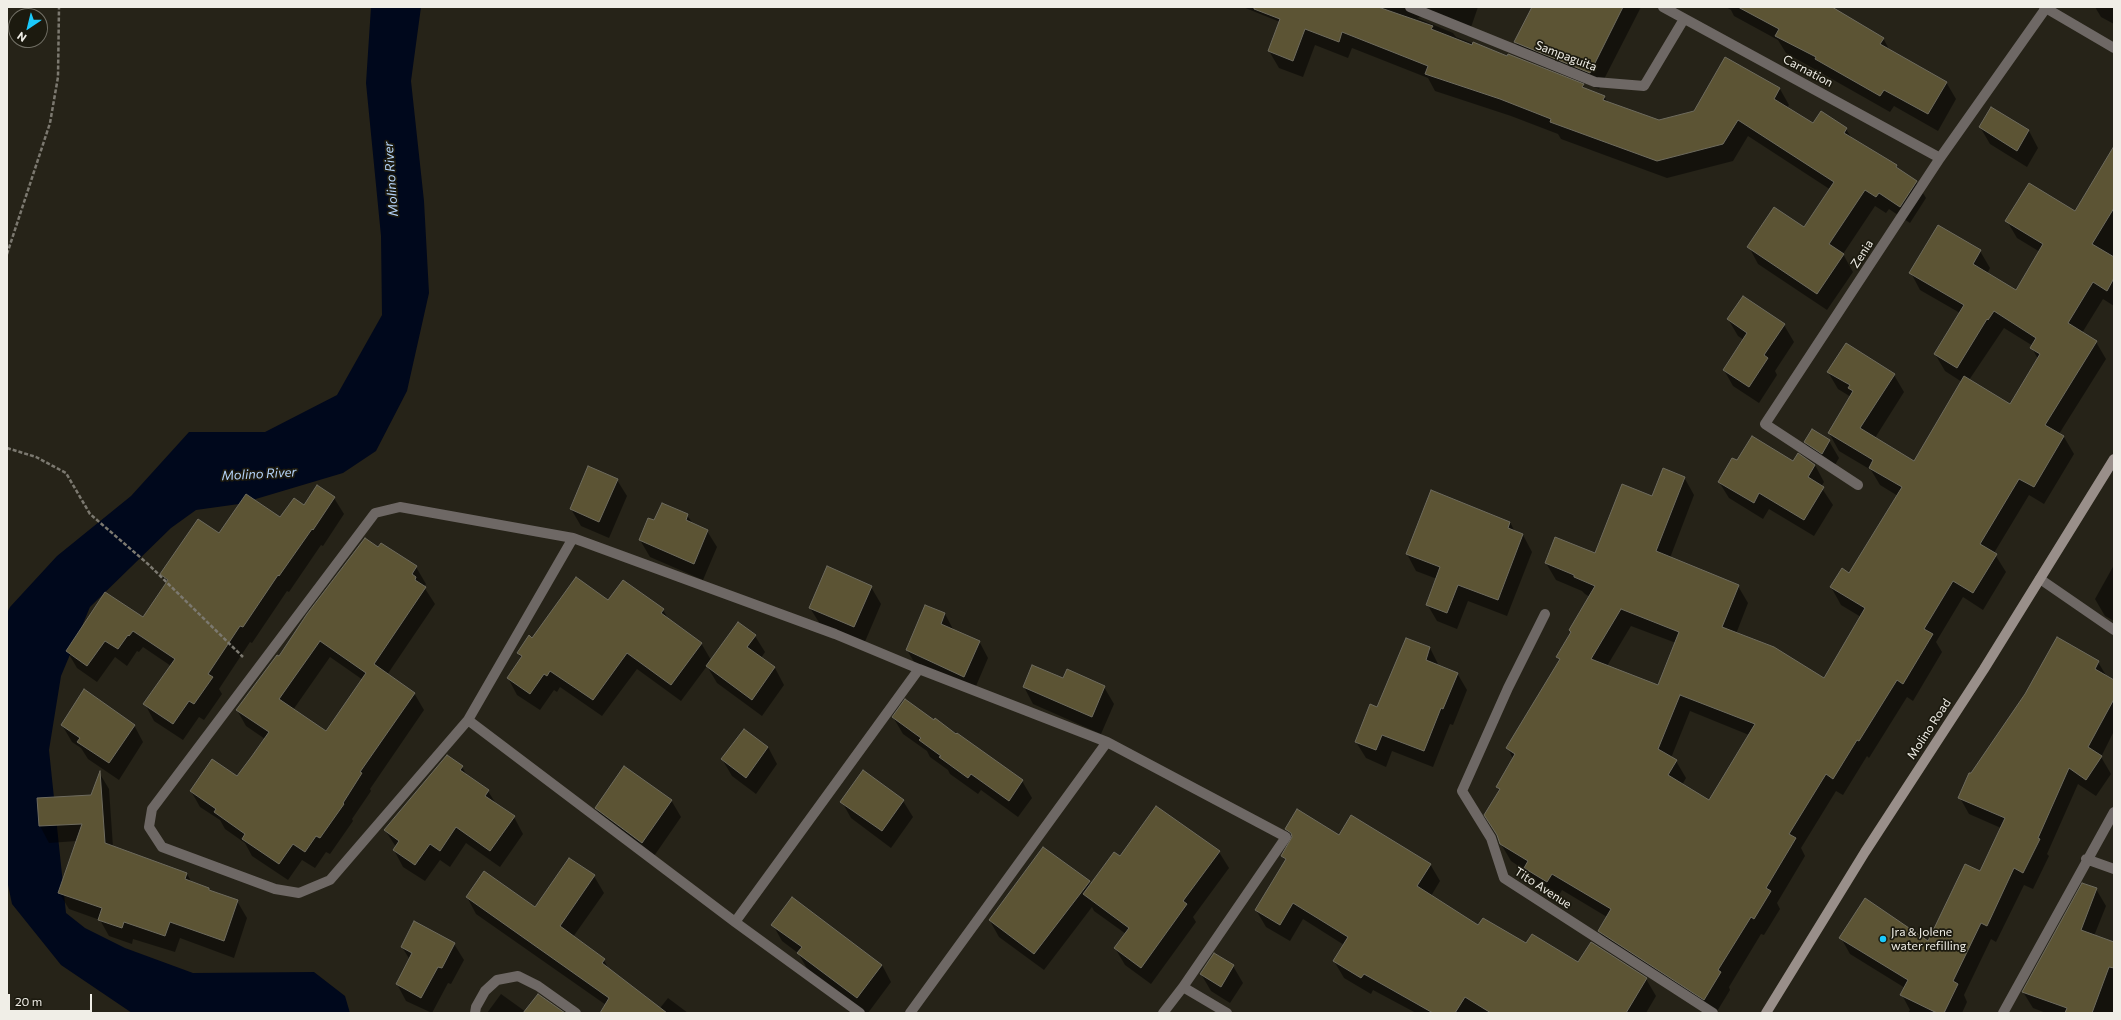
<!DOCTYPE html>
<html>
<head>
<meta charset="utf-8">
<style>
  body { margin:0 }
  #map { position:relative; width:2121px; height:1020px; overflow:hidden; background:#262318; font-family:Commissioner,sans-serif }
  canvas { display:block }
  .frame { position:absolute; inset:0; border:8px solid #f0eee7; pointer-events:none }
  .north { position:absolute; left:8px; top:8px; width:40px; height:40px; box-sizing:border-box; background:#1c1a0f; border:1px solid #716f65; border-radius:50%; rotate:215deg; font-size:11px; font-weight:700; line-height:16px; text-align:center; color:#f0eee7 }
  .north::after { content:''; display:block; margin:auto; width:14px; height:18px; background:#1bcafc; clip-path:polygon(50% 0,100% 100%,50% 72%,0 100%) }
  .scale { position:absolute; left:8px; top:994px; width:84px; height:18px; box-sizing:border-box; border:2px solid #f0eee7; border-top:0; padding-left:5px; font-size:12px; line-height:14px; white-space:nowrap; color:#f0eee7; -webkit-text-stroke:3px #1c1a0f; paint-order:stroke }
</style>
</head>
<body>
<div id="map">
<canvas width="2121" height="1020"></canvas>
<div class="frame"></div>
<div class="north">N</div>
<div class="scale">20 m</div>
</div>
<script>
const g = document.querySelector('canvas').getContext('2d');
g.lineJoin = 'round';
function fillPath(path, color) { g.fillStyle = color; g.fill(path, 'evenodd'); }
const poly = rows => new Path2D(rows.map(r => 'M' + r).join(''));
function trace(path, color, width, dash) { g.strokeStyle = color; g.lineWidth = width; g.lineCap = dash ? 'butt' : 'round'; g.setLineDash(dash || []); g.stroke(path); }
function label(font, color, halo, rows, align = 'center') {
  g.font = font + ' Commissioner,sans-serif'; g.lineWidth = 3.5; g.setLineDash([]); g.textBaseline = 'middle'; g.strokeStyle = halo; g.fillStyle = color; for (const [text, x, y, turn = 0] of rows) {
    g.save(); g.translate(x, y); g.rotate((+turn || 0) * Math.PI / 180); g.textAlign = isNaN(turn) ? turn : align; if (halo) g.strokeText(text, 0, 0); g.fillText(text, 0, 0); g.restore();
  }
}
const water = poly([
  [371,7,421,7,411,81,424,201,429,293,407,391,376,451,343,473,239,504,196,510,171,528,90,607,61,676,49,750,66,913,85,928,125,948,193,973,314,972,345,996,350,1013,132,1013,61,965,12,904,7,880,7,613,10,607,57,556,131,496,189,432,265,432,337,395,382,315,381,236,366,83]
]);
const shadow = poly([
  [1243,7,1478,7,1468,36,1422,17,1417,18,1453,33,1456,37,1583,85,1585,89,1604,96,1608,103,1659,121,1780,89,1789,105,1787,108,1813,125,1846,129,1852,139,1896,165,1899,170,1916,182,1926,198,1910,223,1889,209,1886,213,1875,206,1843,254,1853,272,1827,310,1758,264,1749,247,1804,229,1831,190,1748,136,1733,161,1667,178,1561,139,1558,134,1511,116,1435,91,1428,78,1352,48,1348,58,1315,45,1303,77,1279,68,1269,51,1280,22],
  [1533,7,1641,7,1599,89,1525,59,1515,42],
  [1726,7,1828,7,1883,38,1890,51,1946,82,1956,99,1938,131,1894,106,1890,112,1786,53,1778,40,1734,16,1731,10],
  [2095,7,2114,7,2114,24,2101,17],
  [1991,109,2029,131,2038,148,2027,167,1990,144,1980,127],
  [2114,164,2114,306,2103,299,2082,333,2096,342,2106,359,2059,434,2064,437,2074,454,2044,504,2029,495,1994,553,2006,572,1983,610,1963,597,1936,642,1942,652,1913,701,1907,697,1869,758,1867,756,1843,795,1836,791,1801,848,1805,856,1777,903,1780,909,1764,935,1761,934,1729,987,1730,990,1716,1013,1609,948,1599,931,1607,917,1562,890,1557,899,1535,886,1526,871,1511,861,1501,844,1498,837,1500,792,1497,787,1513,759,1508,748,1560,661,1557,657,1572,633,1570,630,1590,597,1585,594,1582,591,1556,580,1546,563,1596,554,1652,497,1684,477,1694,495,1670,558,1738,586,1748,603,1736,634,1824,679,1861,617,1841,605,1831,587,1850,574,1898,496,1880,485,1871,470,1839,451,1829,433,1851,397,1838,389,1828,372,1894,375,1904,392,1875,438,1914,462,1962,382,1945,371,1935,354,1960,313,1920,290,1911,273,1980,251,1990,268,1987,274,2016,291,2040,252,2017,238,2007,221,2076,212],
  [2004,328,2033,346,2032,348,2038,359,2010,405,1969,380],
  [1631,626,1676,643,1659,687,1607,666],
  [1690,711,1749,735,1709,801,1682,785,1686,778,1676,761,1671,758],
  [1743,297,1784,325,1794,342,1775,371,1777,375,1759,403,1733,386,1724,370,1744,340,1738,336,1728,319],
  [1829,441,1839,458,1832,470,1815,459,1805,442],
  [1737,462,1793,462,1815,465,1824,482,1821,487,1833,505,1814,536,1769,509,1763,519,1729,498,1719,482],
  [617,480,627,496,609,538,581,526,571,509],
  [334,498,344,514,323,546,321,545,289,592,287,591,252,643,250,642,219,689,222,694,204,720,199,717,183,740,154,721,145,704,171,666,143,647,139,652,137,651,127,666,115,657,97,682,77,668,67,651,143,618,167,584,161,574,219,534,281,519,304,506],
  [687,515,693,524,707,531,717,547,703,580,650,557,640,540,655,522],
  [1510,522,1515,532,1523,535,1532,552,1507,616,1468,601,1457,629,1437,621,1427,604,1437,579,1416,571,1407,554],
  [379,548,416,567,426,584,424,587,435,604,387,675,414,693,424,710,370,789,371,791,352,819,353,821,330,854,326,852,315,868,302,860,288,880,252,856,245,843,225,829,220,820,200,807,191,791,237,778,265,739,246,726,237,710,279,657],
  [330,657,363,680,326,732,293,710],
  [2114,565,2114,621,2105,616,2095,599],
  [871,587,881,604,864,644,820,624,810,608],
  [608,601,663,610,669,620,701,643,711,660,755,636,765,652,761,658,775,668,784,685,762,716,717,683,707,666,681,701,637,669,602,716,560,687,557,692,554,690,540,710,517,695,508,678,521,658,518,653,532,639],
  [945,614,954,631,979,641,988,658,973,693,917,667,907,650],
  [1407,639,1430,648,1439,666,1457,673,1467,690,1453,725,1450,724,1433,767,1392,751,1386,767,1366,758,1356,742,1378,708],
  [2098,662,2107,677,2114,681,2114,731,2101,757,2111,774,2096,796,2078,784,2047,854,2049,856,2033,889,2024,885,1996,942,1991,939,1964,995,1967,1002,1962,1013,1908,1013,1910,1010,1902,995,1905,988,1850,954,1841,938,1929,943,1980,873,2001,828,1969,814,1960,798,1972,775],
  [1063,679,1104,687,1114,704,1101,734,1033,704,1024,687],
  [893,717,1022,781,1032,798,1018,817,981,790,978,794,950,774,948,770,930,757,927,751,903,734],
  [62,725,134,725,143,742,119,780,88,759,81,748,72,742],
  [768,747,777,764,756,794,732,776,722,759],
  [462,767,468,777,488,791,496,804,514,817,523,834,500,867,466,843,450,867,440,860,425,881,403,867,394,850,396,847,385,830],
  [100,774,109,789,113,847,187,874,192,883,209,889,210,892,237,901,247,918,234,958,180,938,175,952,133,939,132,944,109,936,100,920,69,909,59,893,77,841,49,843,40,826,92,796],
  [671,800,681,817,652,859,606,825,596,808],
  [903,801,913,817,891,848,851,818,842,802],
  [1286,829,1340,836,1430,864,1440,881,1431,896,1479,927,1579,963,1646,979,1656,996,1646,1013,1416,1013,1373,990,1371,994,1344,978,1334,961,1344,945,1303,919,1290,941,1266,927,1256,910,1286,861,1282,856,1292,840],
  [1219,852,1229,868,1193,917,1196,922,1151,984,1125,965,1115,948,1126,934,1094,911,1092,907,1044,970,999,937,990,921,1089,882,1091,885],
  [594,876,604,893,573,937,604,960,609,970,660,1008,668,998,688,1013,602,1013,606,1005,476,914,467,897,535,908],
  [2096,889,2106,906,2094,936,2114,943,2114,1013,2046,1013,2033,1008,2023,992],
  [773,925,882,965,891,982,868,1013,865,1013,808,970,798,953,782,941],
  [454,944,464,960,451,984,448,983,432,1013,406,1001,397,984,410,960,402,947],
  [1233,966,1243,983,1230,1003,1211,991,1201,974],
  [501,994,526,1012,563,1013,487,1013]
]);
const building = poly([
  [1254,7,1378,7,1433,26,1431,29,1472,45,1473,42,1507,56,1508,54,1584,84,1582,87,1605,96,1603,100,1659,120,1694,111,1725,57,1780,88,1774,99,1813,123,1821,111,1847,128,1844,133,1897,165,1896,167,1917,181,1900,207,1879,193,1876,197,1865,190,1829,244,1844,254,1817,294,1747,247,1774,207,1804,227,1834,182,1738,120,1723,144,1657,161,1550,122,1551,119,1500,99,1425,74,1428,66,1342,32,1339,42,1305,29,1293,61,1268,51,1280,19,1254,9,1254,7],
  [1532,7,1623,7,1590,73,1514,42,1532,7],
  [1738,7,1832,7,1884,38,1880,44,1947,82,1928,114,1884,90,1880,96,1815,59,1816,57,1775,36,1779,29,1738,7],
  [1991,107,2029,130,2017,151,1979,127,1991,107],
  [2114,146,2114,208,2092,244,2114,257,2114,278,2107,291,2093,282,2068,323,2097,341,2045,425,2064,436,2034,487,2019,479,1980,544,1997,554,1973,593,1953,581,1924,629,1933,634,1903,684,1897,680,1859,741,1857,740,1833,779,1826,774,1789,834,1796,838,1766,888,1771,891,1754,919,1751,917,1718,970,1721,972,1704,1000,1598,931,1611,909,1552,874,1547,882,1524,868,1528,861,1500,844,1497,835,1484,815,1500,789,1496,787,1515,754,1506,748,1560,659,1556,657,1571,632,1569,630,1595,586,1574,577,1574,575,1545,563,1555,537,1595,553,1622,484,1652,496,1663,468,1685,477,1656,551,1739,585,1722,627,1774,647,1824,678,1865,608,1830,587,1842,568,1849,573,1902,487,1869,468,1873,460,1828,433,1853,391,1848,388,1850,385,1827,372,1846,343,1895,374,1860,428,1914,461,1964,376,2010,404,2040,354,2030,348,2036,338,1994,311,1988,320,1987,319,1957,368,1934,354,1964,305,1909,273,1938,225,1981,250,1973,264,2016,290,2043,244,2005,221,2029,183,2075,211,2114,146],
  [1621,609,1679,632,1658,685,1591,659,1621,609],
  [1680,695,1755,724,1709,800,1668,775,1677,760,1658,749,1680,695],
  [1743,296,1785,324,1764,355,1768,358,1749,387,1723,370,1747,333,1727,319,1743,296],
  [1812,429,1830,440,1822,454,1804,442,1812,429],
  [1752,436,1793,461,1798,453,1815,465,1808,477,1824,487,1804,520,1759,493,1754,503,1718,482,1732,458,1737,460,1752,436],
  [588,466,618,479,599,522,570,509,588,466],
  [317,485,335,497,313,530,312,529,279,576,278,575,243,627,240,626,208,674,213,677,194,704,189,701,173,724,143,704,175,659,133,631,129,636,128,635,118,649,105,641,87,666,66,651,105,592,143,617,168,580,160,574,198,519,219,533,246,494,280,517,294,498,304,505,317,485],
  [1431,490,1510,522,1508,528,1523,534,1498,600,1458,585,1447,613,1426,605,1440,567,1406,554,1431,490],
  [662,503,688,514,686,520,708,530,694,564,639,540,648,518,654,520,662,503],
  [365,538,378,547,381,543,417,566,412,574,416,577,415,580,426,587,374,664,415,693,360,772,362,773,343,803,344,804,320,838,316,836,305,852,293,844,279,864,242,839,245,834,214,812,216,809,190,791,212,759,237,776,252,756,269,732,236,710,277,655,279,656,307,614,365,538],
  [320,641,366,673,326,731,279,699,320,641],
  [827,566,872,586,854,627,809,608,827,566],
  [576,577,608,600,623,580,664,609,661,613,702,643,671,685,627,653,593,700,550,671,547,676,544,674,530,694,507,678,522,656,517,653,529,635,532,638,576,577],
  [925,605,945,613,941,624,980,641,964,677,906,650,925,605],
  [738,622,756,635,747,647,775,667,752,700,706,666,738,622],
  [2057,637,2099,661,2095,669,2114,680,2114,699,2088,747,2102,756,2086,780,2069,768,2038,838,2040,839,2023,873,2014,868,1987,926,1981,923,1953,981,1958,984,1944,1013,1937,1013,1900,995,1908,980,1839,938,1865,898,1928,941,1965,864,1980,871,2005,818,1958,798,1969,773,1971,773,2025,694,2057,637],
  [1406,638,1430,647,1426,660,1458,673,1443,709,1441,708,1424,751,1382,735,1376,750,1355,742,1370,704,1377,707,1406,638],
  [1032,665,1063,678,1067,669,1105,686,1092,717,1023,687,1032,665],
  [84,689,135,725,109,763,77,742,80,738,61,725,84,689],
  [905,699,934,720,935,718,956,734,957,733,1023,780,1009,801,971,774,968,778,939,757,941,756,919,740,921,738,892,717,905,699],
  [744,729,768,747,746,778,721,759,744,729],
  [447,755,463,766,460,770,489,790,485,796,515,816,490,851,456,827,440,851,430,844,415,865,393,850,399,841,384,830,447,755],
  [624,766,672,800,642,843,595,808,624,766],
  [863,770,904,800,882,831,840,802,863,770],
  [100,771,105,843,187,873,185,879,209,888,209,890,238,900,224,941,170,922,165,936,124,922,122,928,98,920,102,908,58,893,82,824,39,826,37,798,91,795,100,771],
  [1156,806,1220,851,1183,901,1187,904,1141,968,1114,948,1129,928,1083,894,1114,852,1120,856,1156,806],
  [1297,809,1339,835,1351,815,1431,864,1417,886,1478,925,1483,918,1526,943,1532,934,1578,962,1591,942,1647,978,1626,1013,1491,1013,1465,997,1455,1013,1433,1013,1364,974,1361,978,1333,961,1348,937,1293,903,1280,925,1255,910,1286,859,1281,856,1292,837,1291,833,1285,829,1297,809],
  [1043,847,1090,881,1034,954,989,920,1043,847],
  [569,858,595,875,560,926,605,959,602,963,667,1013,600,1013,609,998,466,897,484,871,535,907,569,858],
  [2082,883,2097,888,2081,930,2114,942,2114,968,2109,967,2092,1013,2065,1013,2067,1008,2022,992,2082,883],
  [792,897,882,965,857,998,797,953,802,947,771,925,792,897],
  [414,921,455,943,442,968,438,967,421,998,396,984,412,953,401,947,414,921],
  [1214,953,1234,965,1221,987,1200,974,1214,953],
  [538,994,565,1013,523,1013,538,994]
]);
const path = poly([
  [7,254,50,123,58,77,59,7],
  [7,448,36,457,66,473,90,514,148,564,243,657]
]);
const minor = poly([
  [1410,7,1595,82,1644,86,1684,19],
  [1663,7,1940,158],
  [2044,7,2114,48],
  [1858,485,1765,424,1940,158,2046,8],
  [400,507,573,538,468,720,330,880,299,893,275,889,162,847,149,827,152,809,375,513,400,507],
  [573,538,835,634,919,669,1107,742,1286,837,1183,987,1163,1013],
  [2040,579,2114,630],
  [1545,614,1508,688,1462,791,1491,838,1504,878,1713,1013],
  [468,720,735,922,860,1013],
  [2086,859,2114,869],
  [735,922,919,669],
  [1183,987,1227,1013],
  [475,1013,476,1007,485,991,497,980,518,976,538,986,576,1013],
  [910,1013,1107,742],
  [2003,1013,2114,812]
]);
const secondary = poly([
  [1766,1013,1865,852,1984,669,2114,459]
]);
const markers = [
  [1883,939,4,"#1bcafc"]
];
const streetNames = [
  ["Sampaguita",1566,56,21],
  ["Carnation",1808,71,28],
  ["Zenia",1862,254,-57],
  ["Molino Road",1929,729,-57],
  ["Tito Avenue",1543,888,33]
];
const poiNames = [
  ["Jra & Jolene",1891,932],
  ["water refilling",1891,946]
];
const waterNames = [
  ["Molino River",391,179,-94],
  ["Molino River",259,474,-3]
];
fillPath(water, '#00081c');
fillPath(shadow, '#0007');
fillPath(building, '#5c5434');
trace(building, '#6e6b5e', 1);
trace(path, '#7c7970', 2.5, [4, 2]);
trace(minor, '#6e6865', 10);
trace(secondary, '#998f8a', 10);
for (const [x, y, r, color] of markers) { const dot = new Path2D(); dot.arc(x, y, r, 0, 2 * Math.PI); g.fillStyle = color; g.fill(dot); trace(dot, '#1c1a0f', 1.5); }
label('12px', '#f0eee7', '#1c1a0f', streetNames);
label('12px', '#f0eee7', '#1c1a0f', poiNames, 'left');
label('italic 13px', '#b5d4fa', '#1c1a0f', waterNames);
</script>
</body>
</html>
